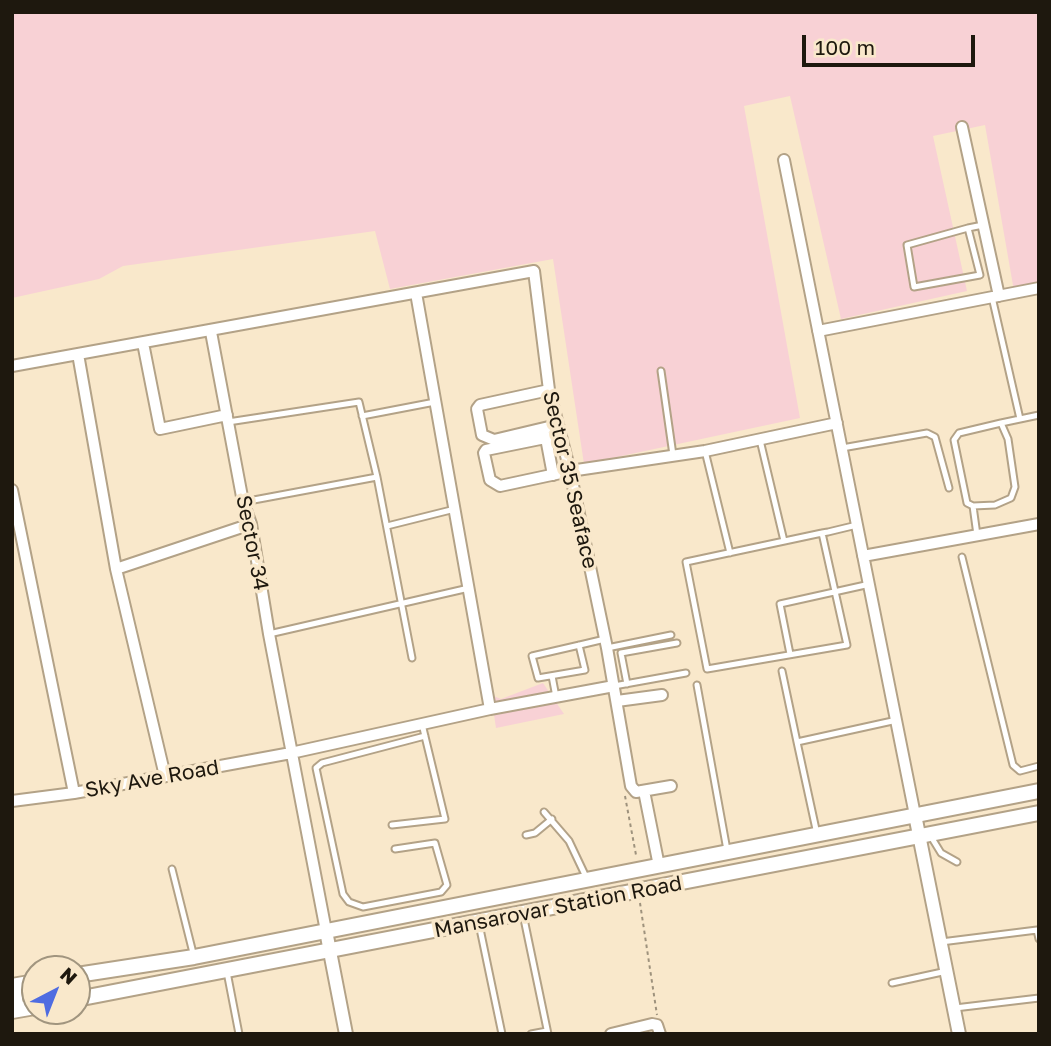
<!DOCTYPE html>
<html>
<head>
<meta charset="utf-8">
<style>
  body { margin:0 }
  #map { position:relative; width:1051px; height:1046px; overflow:hidden; background:#f9e8cb; font-family:"Golos Text",sans-serif }
  canvas { display:block }
  .frame { position:absolute; inset:0; border:14px solid #1e180e; pointer-events:none }
  .north { position:absolute; left:21px; top:955px; width:70px; height:70px; box-sizing:border-box; background:#f9e8cb; border:2px solid #a1957f; border-radius:50%; rotate:42deg; font-size:19px; font-weight:700; line-height:28px; text-align:center; color:#1e180e }
  .north::after { content:''; display:block; margin:auto; width:24px; height:32px; background:#4f6ce1; clip-path:polygon(50% 0,100% 100%,50% 72%,0 100%) }
  .scale { position:absolute; left:802px; top:35px; width:173px; height:32px; box-sizing:border-box; border:4px solid #1e180e; border-top:0; padding-left:9px; font-size:21px; line-height:24px; white-space:nowrap; color:#1e180e; -webkit-text-stroke:5px #f9e8cb; paint-order:stroke }
</style>
</head>
<body>
<div id="map">
<canvas width="1051" height="1046"></canvas>
<div class="frame"></div>
<div class="north">N</div>
<div class="scale">100 m</div>
</div>
<script>
const g = document.querySelector('canvas').getContext('2d');
g.lineJoin = 'round';
function fillPath(path, color) { g.fillStyle = color; g.fill(path, 'evenodd'); }
const poly = rows => new Path2D(rows.map(r => 'M' + r).join(''));
function trace(path, color, width, dash) { g.strokeStyle = color; g.lineWidth = width; g.lineCap = dash ? 'butt' : 'round'; g.setLineDash(dash || []); g.stroke(path); }
function label(font, color, halo, rows, align = 'center') {
  g.font = font + ' "Golos Text",sans-serif'; g.lineWidth = 7; g.setLineDash([]); g.textBaseline = 'middle'; g.strokeStyle = halo; g.fillStyle = color; for (const [text, x, y, turn = 0] of rows) {
    g.save(); g.translate(x, y); g.rotate((+turn || 0) * Math.PI / 180); g.textAlign = isNaN(turn) ? turn : align; if (halo) g.strokeText(text, 0, 0); g.fillText(text, 0, 0); g.restore();
  }
}
const green = poly([
  [12,12,1039,12,1039,284,1014,291,985,125,933,136,967,291,841,319,790,96,744,106,800,418,584,464,553,259,390,289,375,231,123,266,99,279,12,298],
  [543,683,564,714,496,728,491,695,501,699]
]);
const path = poly([
  [625,796,636,855],
  [640,903,657,1015]
]);
const service = poly([
  [968,228,980,275,914,287,907,245,968,228,983,225],
  [992,297,1020,419],
  [661,371,673,455],
  [362,416,435,402],
  [228,422,359,402,377,477,243,502],
  [1001,423,1039,415],
  [760,440,784,541],
  [842,448,927,433,935,437,949,488],
  [705,451,730,553],
  [377,477,412,658],
  [973,506,967,503,954,440,959,433,1001,423,1008,439,1015,487,1011,498,995,505,973,506,977,535],
  [387,526,455,509],
  [822,533,847,645,707,669,686,562,822,533,828,532,857,525],
  [962,557,1013,765,1020,771,1039,766],
  [269,634,469,588],
  [579,645,585,670,538,678,532,656,584,644,605,639],
  [607,648,671,635],
  [790,654,780,604,870,584],
  [782,671,797,742],
  [552,676,556,697],
  [627,684,621,653,677,643],
  [697,685,727,850],
  [614,686,686,673],
  [544,812,569,841,587,879],
  [392,825,445,819,422,724],
  [817,834,797,742,897,720],
  [526,835,535,833,552,819],
  [930,835,941,853,957,862],
  [395,849,435,843,447,885,441,892,363,907,349,902,343,894,316,768,322,763,425,736],
  [172,869,194,957],
  [523,914,548,1034],
  [479,924,502,1034],
  [941,942,1037,930,1039,939],
  [227,972,239,1034],
  [892,983,947,971],
  [955,1008,1039,998],
  [531,1034,547,1031]
]);
const minor = poly([
  [962,127,999,296],
  [784,160,915,815],
  [416,293,490,709],
  [818,331,1039,288],
  [211,332,243,502,251,524,269,634,326,931],
  [143,343,160,429,227,415],
  [78,354,116,569,165,776],
  [12,366,534,271,549,390,570,471,607,648,631,786,636,792,671,786],
  [549,390,480,405,477,409,482,435,494,440,557,425],
  [560,435,486,450,484,453,490,480,500,486,570,471,705,451,837,423],
  [546,438,553,475],
  [12,490,74,793],
  [863,556,1039,524],
  [116,569,251,524],
  [617,701,662,695],
  [644,791,659,866],
  [12,801,74,793,291,753,490,709,614,686],
  [611,1034,652,1024,657,1025,660,1034]
]);
const tertiary = poly([
  [915,815,959,1034],
  [326,931,346,1034]
]);
const secondary = poly([
  [77,975,194,957,1039,791],
  [12,986,35,982],
  [13,986,17,1010],
  [77,999,1039,813],
  [12,1011,35,1007]
]);
const streetNames = [
  ["Sector 35 Seaface",570,480,77],
  ["Sector 34",252,543,79],
  ["Sky Ave Road",152,779,-10],
  ["Mansarovar Station Road",558,907,-11]
];
fillPath(green, '#f8d1d5');
trace(service, '#b3a287', 9);
trace(minor, '#b3a287', 14);
trace(tertiary, '#b3a287', 16);
trace(secondary, '#b3a287', 18);
trace(path, '#9e927d', 2, [3.5, 3.5]);
trace(service, '#fff', 5);
trace(minor, '#fff', 10);
trace(tertiary, '#fff', 12);
trace(secondary, '#fff', 14);
label('21px', '#1e180e', '#f9e8cb', streetNames);
</script>
</body>
</html>
